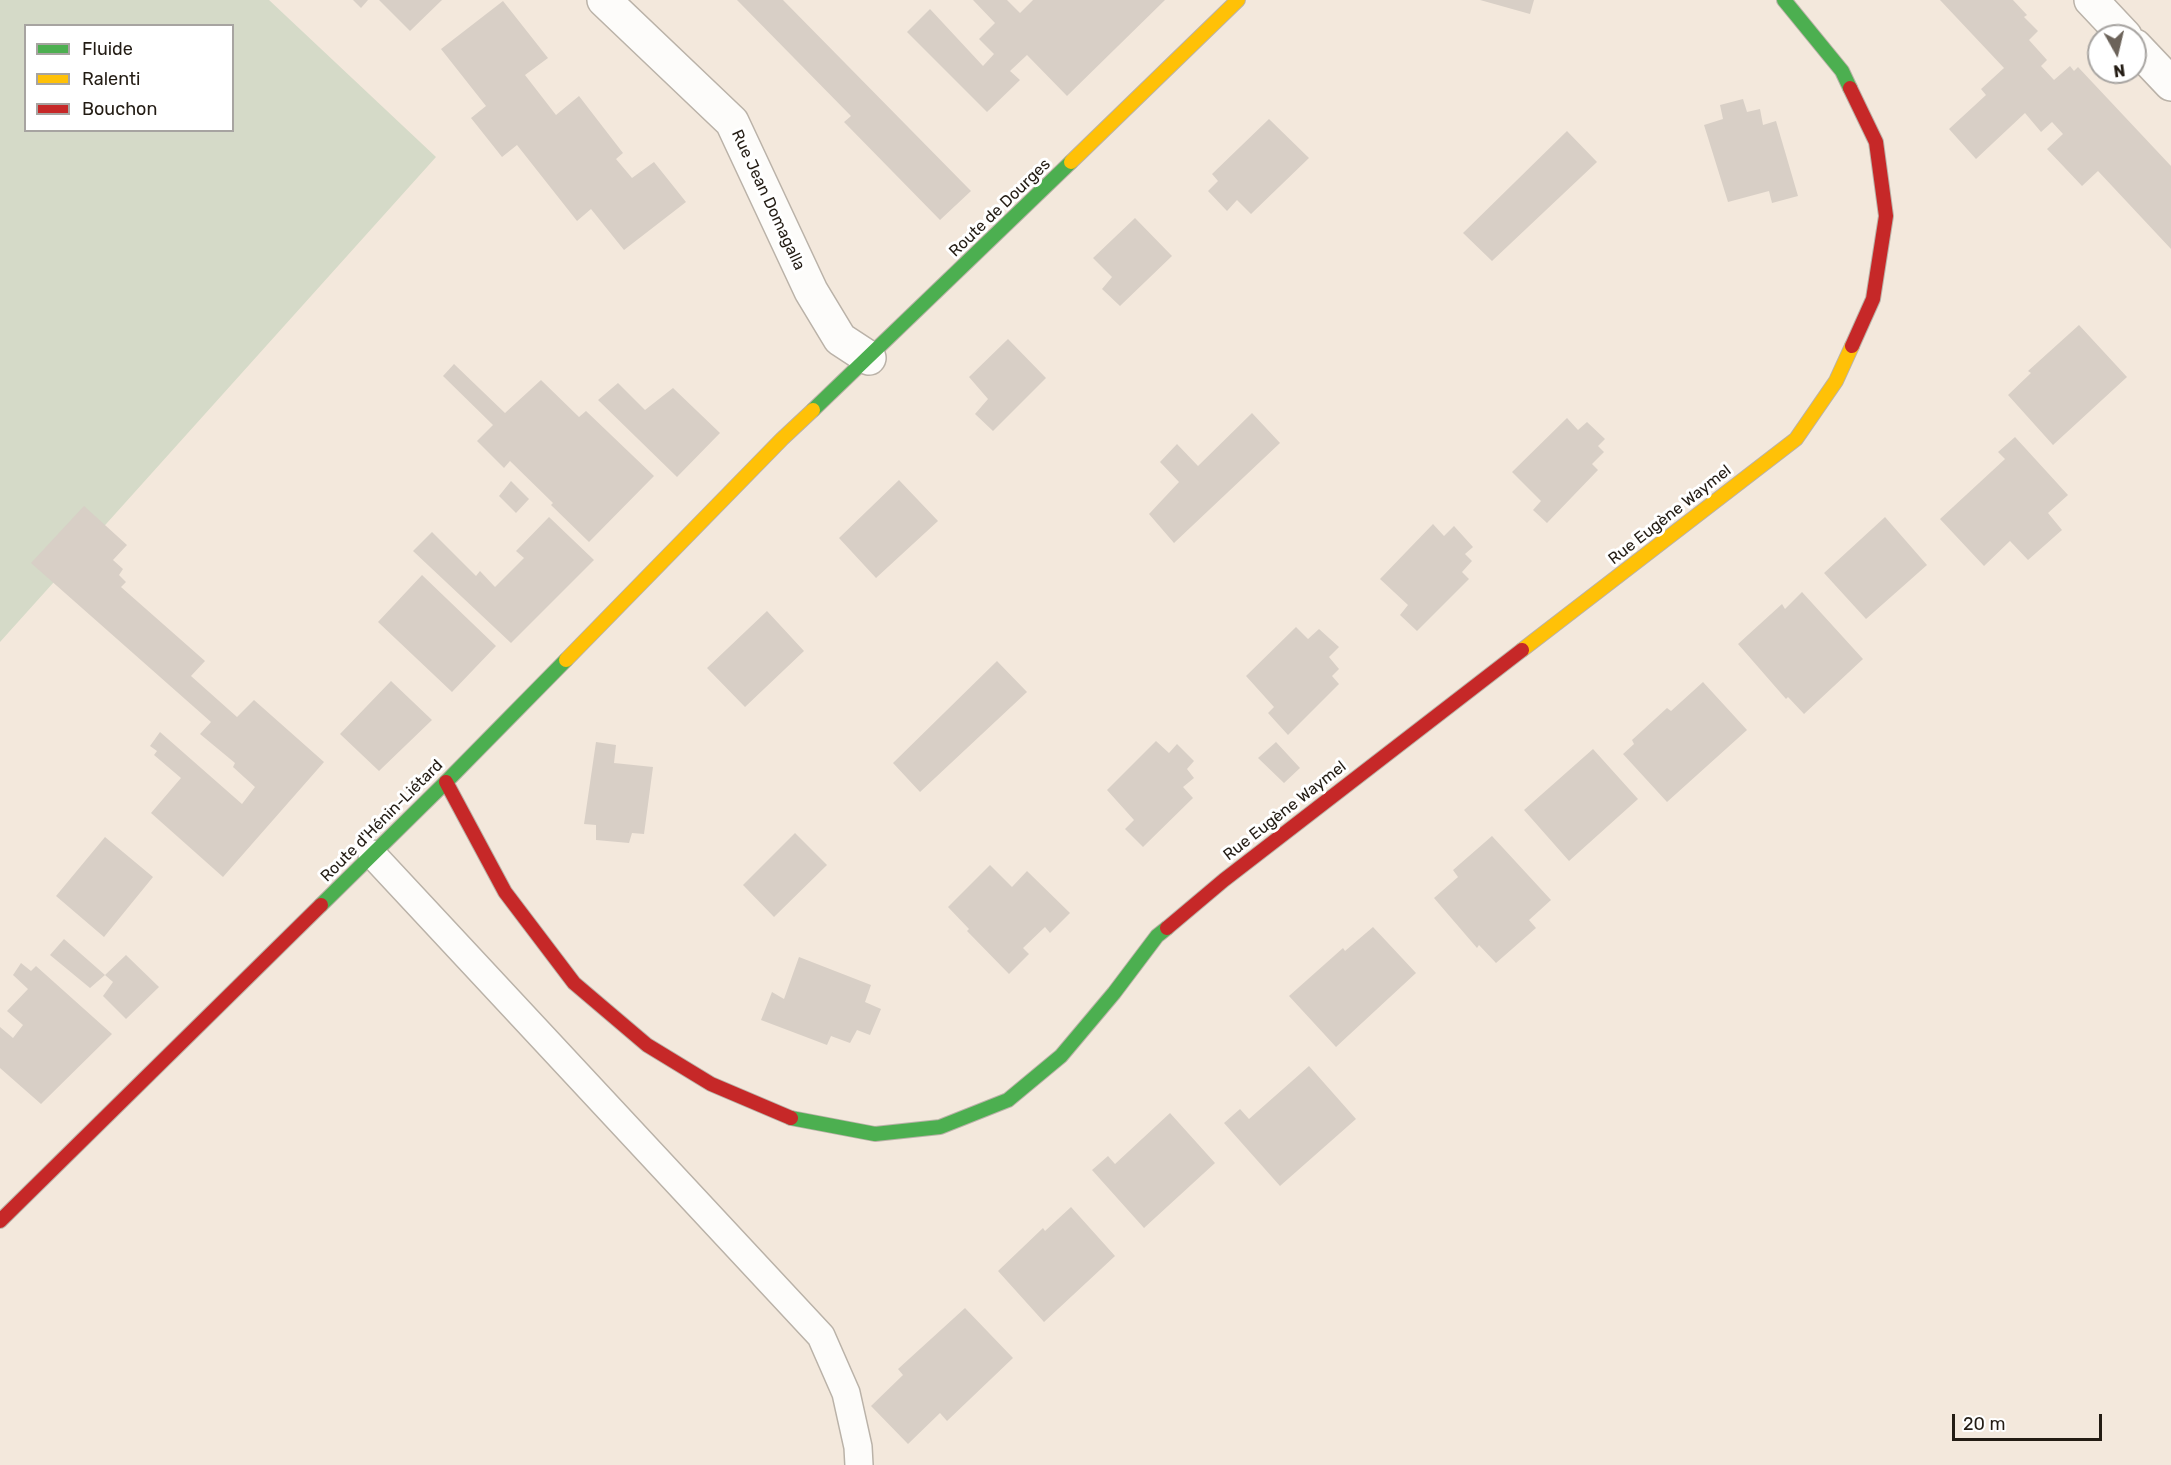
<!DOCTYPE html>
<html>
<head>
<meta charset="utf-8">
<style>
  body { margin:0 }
  #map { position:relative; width:2171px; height:1465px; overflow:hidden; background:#f3e8dc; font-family:Rubik,sans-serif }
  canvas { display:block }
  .legend { position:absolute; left:24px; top:24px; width:210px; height:108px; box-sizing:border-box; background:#fff; border:2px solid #a7a4a1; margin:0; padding:8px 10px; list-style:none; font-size:18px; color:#231c14 }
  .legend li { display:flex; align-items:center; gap:12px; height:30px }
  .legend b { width:30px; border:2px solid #a7a4a1 }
  .north { position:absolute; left:2087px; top:24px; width:60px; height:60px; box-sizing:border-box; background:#fff; border:2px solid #a7a4a1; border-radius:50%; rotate:172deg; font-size:16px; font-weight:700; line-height:24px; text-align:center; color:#231c14 }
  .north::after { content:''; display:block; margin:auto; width:21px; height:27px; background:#6c635a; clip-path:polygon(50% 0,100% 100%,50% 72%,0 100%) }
  .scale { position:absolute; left:1952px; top:1414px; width:150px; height:27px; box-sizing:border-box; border:3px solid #231c14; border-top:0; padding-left:8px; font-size:18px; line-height:21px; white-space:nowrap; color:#231c14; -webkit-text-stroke:4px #fff; paint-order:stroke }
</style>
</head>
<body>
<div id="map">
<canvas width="2171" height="1465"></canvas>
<ul class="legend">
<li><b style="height:8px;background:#4caf50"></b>Fluide</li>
<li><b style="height:8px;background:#ffc107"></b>Ralenti</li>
<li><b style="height:8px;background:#c62828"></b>Bouchon</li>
</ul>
<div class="north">N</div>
<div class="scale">20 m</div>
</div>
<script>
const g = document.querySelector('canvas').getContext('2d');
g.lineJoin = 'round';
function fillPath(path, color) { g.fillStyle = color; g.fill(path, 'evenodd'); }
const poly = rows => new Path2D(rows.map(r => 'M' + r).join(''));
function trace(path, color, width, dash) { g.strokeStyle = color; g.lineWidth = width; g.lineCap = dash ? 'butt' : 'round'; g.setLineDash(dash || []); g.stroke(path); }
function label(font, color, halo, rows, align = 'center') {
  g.font = font + ' Rubik,sans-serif'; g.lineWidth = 6; g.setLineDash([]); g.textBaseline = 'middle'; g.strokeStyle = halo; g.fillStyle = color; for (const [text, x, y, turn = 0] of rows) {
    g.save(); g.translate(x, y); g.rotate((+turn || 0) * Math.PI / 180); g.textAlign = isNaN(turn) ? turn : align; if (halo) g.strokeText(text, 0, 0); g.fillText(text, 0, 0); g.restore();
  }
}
const green = poly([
  [0,0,269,0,436,157,0,642],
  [26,26,232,26,232,130,26,130]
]);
const building = poly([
  [353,0,368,0,361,8],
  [379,0,442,0,410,31],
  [737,0,783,0,971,191,940,220,844,122,851,116],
  [973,0,1007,0,1020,13,1033,0,1165,0,1067,96,1027,55,1010,71,1020,80,987,112,907,32,930,9,983,66,994,54,979,39,995,23],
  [1480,0,1534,0,1530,14],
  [1940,0,2013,0,2027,15,2024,17,2038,31,2029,40,2047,60,2041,66,2054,80,2070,66,2074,71,2078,67,2171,166,2171,249,2098,171,2082,186,2047,149,2063,134,2052,122,2041,132,2025,113,1976,159,1949,129,1986,95,1981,89,2004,68],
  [503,1,548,58,525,75,556,115,579,96,623,153,616,159,632,178,654,162,686,202,624,250,591,209,577,221,517,145,502,157,471,118,486,106,441,49],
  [1743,99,1747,112,1760,109,1763,125,1776,121,1798,196,1772,203,1769,191,1728,202,1704,125,1723,119,1720,105],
  [1269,119,1309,158,1251,214,1237,200,1227,211,1208,191,1218,181,1212,174],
  [1567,131,1597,162,1492,261,1463,233],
  [1135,218,1172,256,1120,306,1102,289,1112,277,1093,258],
  [2079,325,2127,377,2053,445,2008,395,2031,373,2028,371],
  [1008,339,1046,378,993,431,975,414,988,399,969,377],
  [454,364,505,413,541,380,579,417,586,411,654,476,589,542,551,505,553,503,510,461,504,468,477,441,493,425,443,376],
  [618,383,645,410,673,388,720,433,677,477,598,400],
  [1252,413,1280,443,1174,543,1149,514,1179,482,1160,462,1177,444,1198,466],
  [1567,418,1578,430,1587,422,1605,439,1598,446,1604,452,1592,464,1598,470,1547,523,1533,510,1541,501,1512,472],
  [2015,437,2068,495,2048,513,2062,530,2028,560,2010,541,1984,566,1940,519,2005,459,1998,452],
  [899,480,938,521,876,578,839,538],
  [511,481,529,499,516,513,499,496],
  [84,506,127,545,113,560,123,569,119,575,126,582,121,587,205,661,191,676,237,717,254,700,324,762,223,877,151,813,181,778,154,755,157,751,150,746,160,732,242,804,255,787,233,767,235,763,200,734,211,722,31,563],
  [549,517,594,560,511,643,413,551,432,532,476,576,480,571,495,587,524,558,516,551],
  [1885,517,1927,565,1866,619,1824,573],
  [1433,524,1444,536,1454,526,1473,547,1465,554,1472,561,1462,572,1469,579,1417,631,1400,615,1408,605,1380,579],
  [422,575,496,646,452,692,378,622],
  [1802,592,1863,659,1804,714,1788,697,1786,699,1738,644,1782,604,1785,609],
  [767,611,804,651,745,707,707,668],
  [1296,627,1308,639,1319,629,1339,647,1329,657,1339,669,1332,676,1339,684,1288,735,1268,713,1274,707,1246,676],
  [997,661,1027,692,920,792,893,763],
  [391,681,432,720,379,771,340,734],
  [1703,682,1747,730,1667,802,1623,754,1634,744,1632,740,1667,708,1671,711],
  [1156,741,1169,753,1177,744,1194,761,1187,769,1194,778,1183,787,1193,798,1143,847,1125,829,1134,820,1107,790],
  [596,742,616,745,614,763,653,767,644,834,632,833,629,843,596,840,596,825,584,824],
  [1276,742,1300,768,1284,783,1258,758],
  [1593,749,1638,799,1569,861,1524,810],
  [795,833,827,865,774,917,743,885],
  [1492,836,1551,900,1529,920,1536,928,1496,963,1479,945,1477,948,1434,898,1458,877,1453,870],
  [105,837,153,877,104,937,56,896],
  [990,865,1012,887,1027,871,1070,913,1050,933,1045,927,1023,948,1029,954,1009,974,967,931,969,929,948,907],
  [1373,927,1416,973,1336,1047,1289,996,1343,948,1345,951],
  [64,939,105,975,126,955,159,987,126,1019,103,996,113,982,105,975,90,988,50,955],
  [799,957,871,985,865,1002,881,1009,870,1035,857,1030,850,1043,831,1036,827,1045,761,1020,772,992,784,999],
  [21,963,31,971,36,966,112,1034,41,1104,0,1068,0,1027,13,1038,23,1025,7,1011,28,989,13,975],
  [1309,1066,1356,1119,1280,1186,1224,1123,1240,1109,1249,1119],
  [1170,1113,1215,1163,1144,1228,1092,1170,1108,1156,1115,1164],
  [1071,1207,1115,1256,1044,1322,998,1271,1043,1228,1045,1231],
  [965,1308,1013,1358,947,1421,940,1413,908,1444,871,1406,903,1375,898,1369]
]);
const lane = poly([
  [372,854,821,1336,846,1393,858,1447,859,1465]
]);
const street = poly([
  [604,0,732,122,811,291,840,339,869,358],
  [2091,0,2125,36],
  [2135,46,2171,84]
]);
const fast = poly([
  [1784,0,1842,71,1850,88],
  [813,410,1071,162],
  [321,905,446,782,566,660],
  [791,1118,875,1134,940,1127,1008,1100,1061,1056,1114,993,1157,936,1167,928]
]);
const slow = poly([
  [1071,162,1238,0],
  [1522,650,1796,439,1836,381,1852,346],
  [566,660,782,439,813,410]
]);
const jam = poly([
  [1850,88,1876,142,1886,216,1873,299,1852,346],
  [446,782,505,892,574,983,647,1045,711,1084,791,1118],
  [1167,928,1224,880,1522,650],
  [0,1221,321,905]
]);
const streetNames = [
  ["Rue Jean Domagalla",768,200,65],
  ["Route de Dourges",1000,208,-44],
  ["Rue Eugène Waymel",1670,515,-38],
  ["Rue Eugène Waymel",1285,811,-38],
  ["Route d'Hénin-Liétard",382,821,-45]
];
fillPath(green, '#d5dac8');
fillPath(building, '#d8cfc6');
trace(lane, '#bab2a8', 30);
trace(street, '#bab2a8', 36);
trace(fast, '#bab2a8', 16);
trace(slow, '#bab2a8', 16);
trace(jam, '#bab2a8', 16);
trace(lane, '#fdfcfa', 27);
trace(street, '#fdfcfa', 33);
trace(fast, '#4caf50', 14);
trace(slow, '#ffc107', 14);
trace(jam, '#c62828', 14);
label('16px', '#231c14', '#fff', streetNames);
</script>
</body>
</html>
